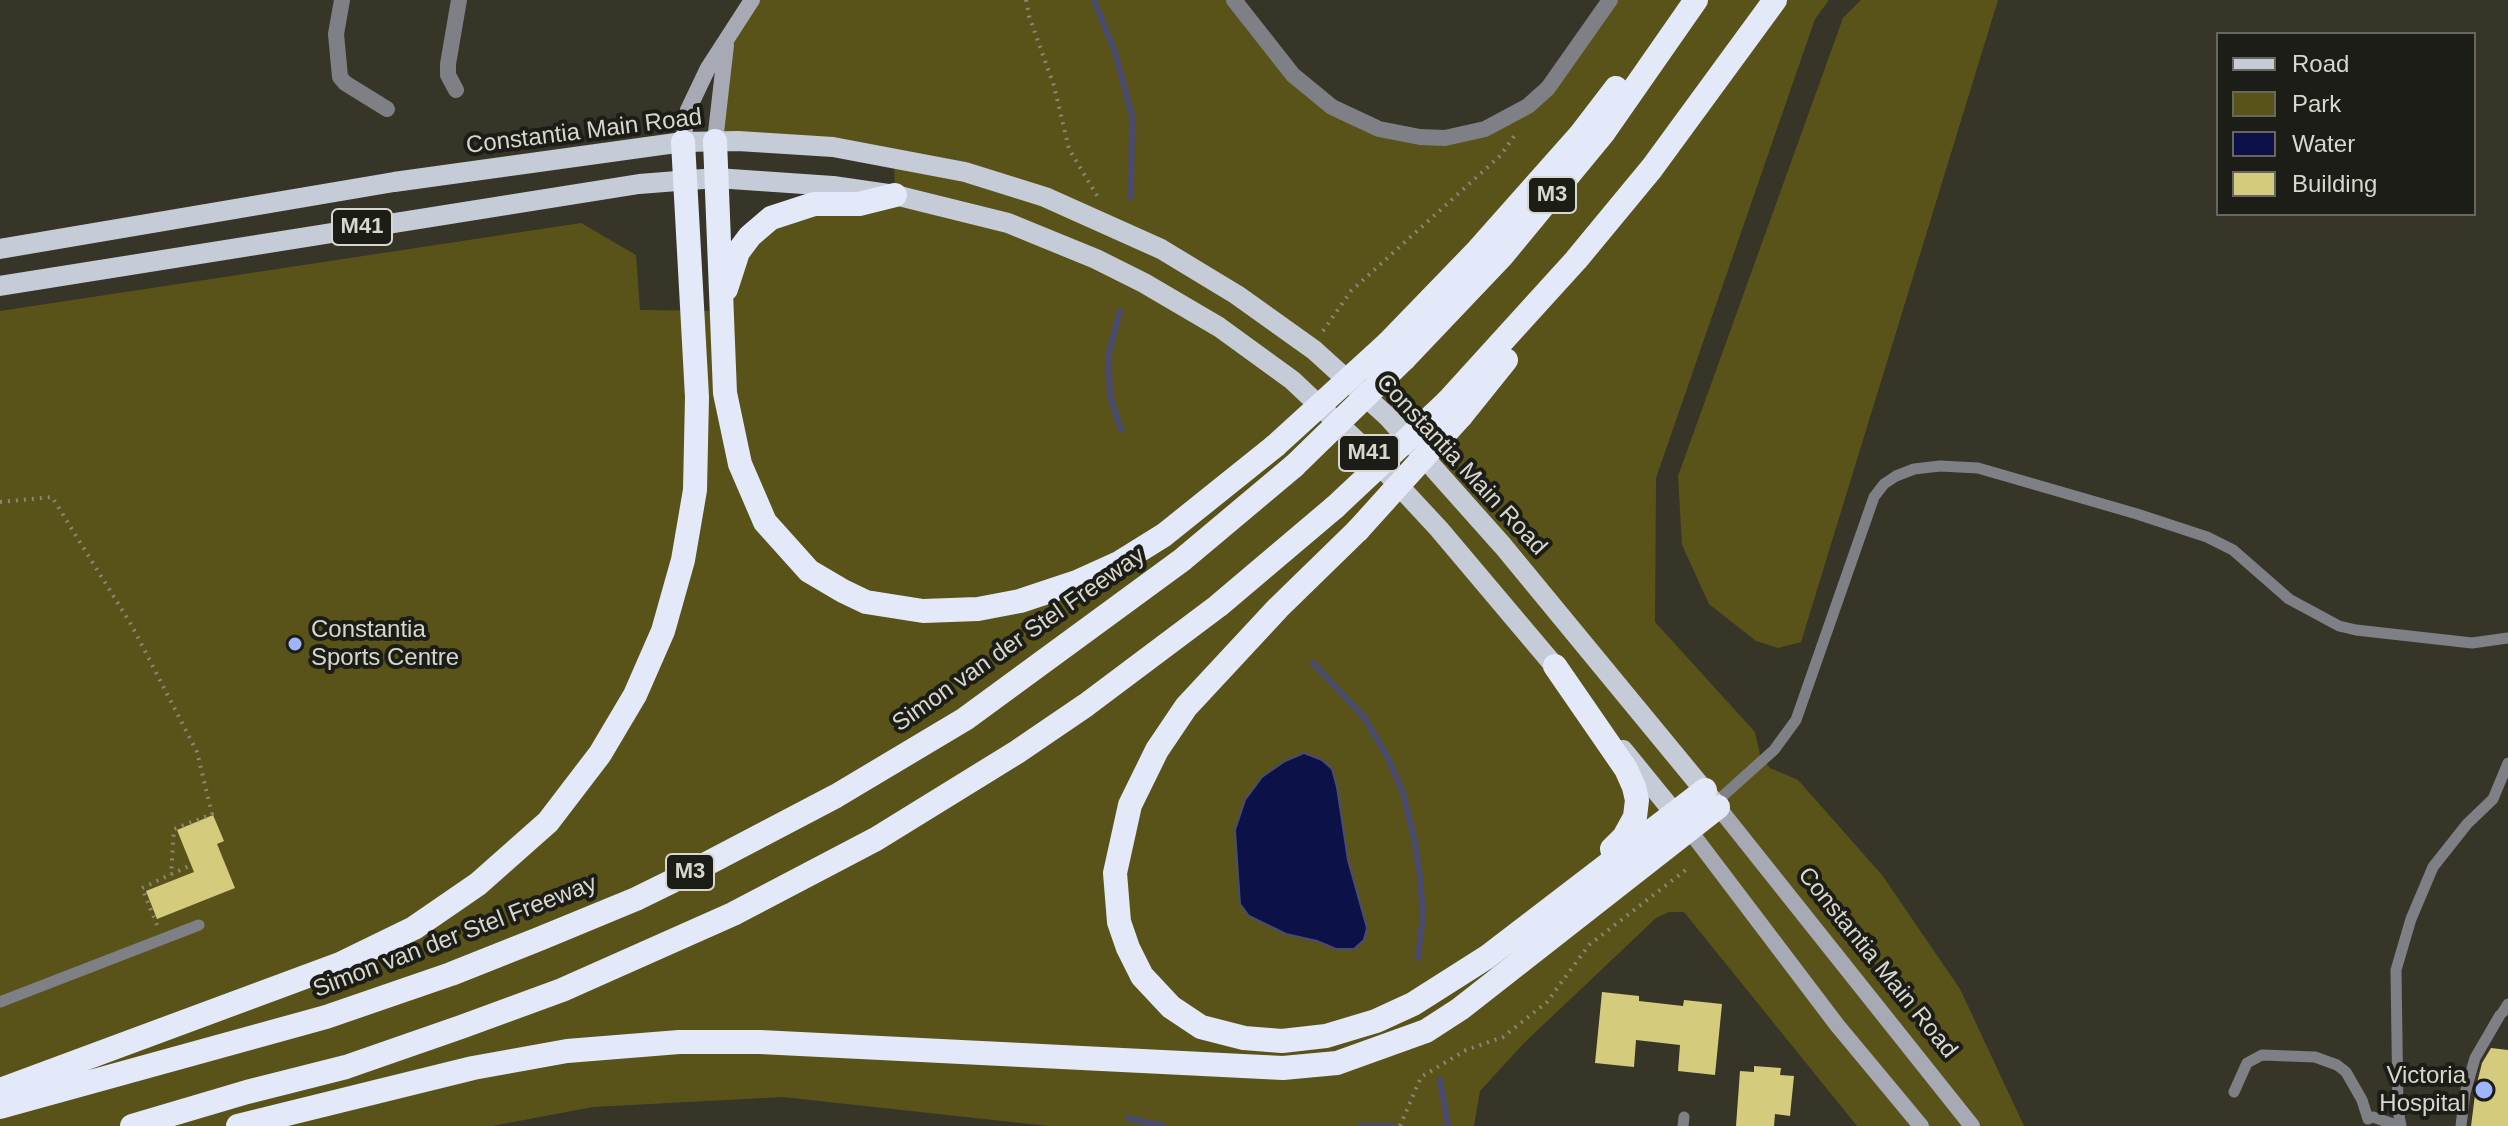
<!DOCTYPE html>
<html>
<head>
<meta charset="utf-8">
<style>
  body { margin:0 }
  #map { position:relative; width:2508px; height:1126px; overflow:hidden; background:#373528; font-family:Arial,sans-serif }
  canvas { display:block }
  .legend { position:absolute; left:2216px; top:32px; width:260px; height:184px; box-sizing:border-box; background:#1d1d17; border:2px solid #676760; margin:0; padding:10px 14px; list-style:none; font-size:24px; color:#d7d7ce }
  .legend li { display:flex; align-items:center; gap:16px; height:40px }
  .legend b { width:40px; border:2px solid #676760 }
</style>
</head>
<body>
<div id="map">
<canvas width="2508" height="1126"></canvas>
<ul class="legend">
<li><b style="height:10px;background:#c6cbd8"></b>Road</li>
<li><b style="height:22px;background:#5a5319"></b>Park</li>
<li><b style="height:22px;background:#0c1148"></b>Water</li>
<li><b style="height:22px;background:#d4cb7d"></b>Building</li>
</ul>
</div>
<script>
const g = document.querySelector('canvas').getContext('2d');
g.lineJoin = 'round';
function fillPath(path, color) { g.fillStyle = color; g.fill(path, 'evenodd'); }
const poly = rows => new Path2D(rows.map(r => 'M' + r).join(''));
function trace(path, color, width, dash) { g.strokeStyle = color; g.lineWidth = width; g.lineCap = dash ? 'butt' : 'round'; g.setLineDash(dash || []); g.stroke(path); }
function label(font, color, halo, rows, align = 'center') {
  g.font = font + ' Arial,sans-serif'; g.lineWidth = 8; g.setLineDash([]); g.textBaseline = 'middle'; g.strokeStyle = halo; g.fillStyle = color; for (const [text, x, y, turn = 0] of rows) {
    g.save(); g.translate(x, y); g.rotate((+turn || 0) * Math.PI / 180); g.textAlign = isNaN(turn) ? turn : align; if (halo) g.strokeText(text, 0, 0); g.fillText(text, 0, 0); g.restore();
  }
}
const green = poly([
  [752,0,1234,0,1268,46,1357,121,1445,138,1528,106,1610,0,1829,0,1815,19,1656,478,1655,622,1755,732,1760,755,1770,768,1798,780,1882,875,1960,989,2024,1126,1857,1126,1684,912,1669,912,1656,918,1524,1043,1480,1091,1474,1126,1048,1126,783,1097,593,1107,492,1126,0,1126,0,311,581,223,636,255,640,310,722,311,764,223,895,195,894,157,715,141,727,39],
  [1861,0,1998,0,1801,642,1778,648,1756,641,1709,604,1682,545,1678,476,1843,18]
]);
const water = poly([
  [1304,753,1322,760,1332,769,1337,787,1348,860,1367,928,1364,940,1354,949,1336,949,1317,941,1286,934,1249,916,1240,904,1235,830,1245,800,1262,777,1285,761,1304,753]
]);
const stream = poly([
  [1094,0,1115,52,1132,116,1131,197],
  [1120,311,1108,356,1110,396,1121,430],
  [1313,663,1364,717,1387,756,1403,793,1414,838,1420,877,1423,916,1418,958],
  [1440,1080,1448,1126],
  [1128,1118,1163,1126],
  [1360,1126,1392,1126]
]);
const building = poly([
  [213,815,224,841,217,844,235,888,157,919,146,891,194,872,177,830],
  [1602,992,1639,996,1639,1001,1683,1006,1684,1000,1722,1004,1715,1075,1678,1071,1680,1045,1636,1040,1634,1067,1595,1063],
  [2491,1048,2508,1050,2508,1126,2471,1126,2476,1087,2482,1063],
  [1754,1066,1781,1068,1780,1075,1794,1076,1790,1116,1775,1114,1774,1126,1736,1126,1740,1071,1754,1072]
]);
const path = poly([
  [1026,0,1029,16,1054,86,1069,149,1099,199],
  [1323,331,1351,291,1501,155,1517,132],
  [0,502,52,497,132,626,197,752,212,814,174,829,171,875],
  [157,925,142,888,191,865],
  [1400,1126,1421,1077,1466,1050,1503,1037,1547,1002,1589,945,1687,869]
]);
const lane = poly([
  [1715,803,1774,750,1796,720,1874,497,1884,484,1896,476,1914,469,1940,466,1978,468,2137,514,2207,537,2233,550,2289,599,2339,626,2356,630,2472,643,2508,638],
  [0,1002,199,925],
  [2503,1012,2508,1004],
  [2234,1092,2247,1063,2262,1055,2315,1057,2337,1065,2346,1072,2362,1100,2368,1119,2373,1117,2399,1126],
  [1683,1126,1684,1117],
  [2401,1126,2398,1110,2396,970,2411,919,2433,867,2467,824,2493,799,2508,763],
  [2461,1126,2465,1093,2475,1058,2500,1015]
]);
const street = poly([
  [342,0,336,34,340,77,345,83,387,109],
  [1234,0,1293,75,1332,107,1379,129,1420,137,1445,138,1485,129,1528,106,1548,88,1610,0],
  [456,90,448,75,448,64,459,0]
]);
const secondary = poly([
  [715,141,726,45],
  [683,142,688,110,708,68,752,0],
  [1718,807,1972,1126],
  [1690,831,1837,1025,1921,1126]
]);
const primary = poly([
  [0,249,394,182,683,142,738,141,833,147,965,172,1045,197,1161,249,1237,295,1314,350,1388,417,1503,546,1713,801],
  [0,286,639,184,716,178,833,186,895,195,1008,223,1096,259,1144,283,1219,327,1292,380,1360,444,1439,529,1563,676],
  [1623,750,1684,825]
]);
const highway = poly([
  [715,141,725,393,740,464,765,522,809,571,843,591,866,602,923,611,978,609,1020,601,1077,582,1119,563,1164,535,1275,446],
  [726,289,738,252,750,236,771,218,814,204,859,204,895,195],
  [1388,343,1478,250,1580,135,1616,88],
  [1404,359,1501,257,1604,132,1696,0],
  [1447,402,1576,260,1652,168,1775,0],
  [1461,416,1506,360],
  [1358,530,1278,608,1186,707,1157,750,1130,805,1115,873,1119,922,1128,948,1142,976,1171,1007,1201,1027,1244,1038,1282,1041,1326,1036,1376,1021,1413,1004,1487,957,1705,790],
  [1555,666,1626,769,1634,787,1637,800,1635,817,1624,837,1612,849],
  [0,1090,340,964,414,928,478,884,548,822,600,754,635,695,663,631,683,560,695,490,697,397,683,142],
  [0,1107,326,1017,451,974,539,939,636,899,693,871,836,796,965,719,1182,560,1294,466],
  [132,1126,247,1092,346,1067,461,1027,562,990,733,914,876,839,1017,752,1086,705,1218,606,1335,507],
  [238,1126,473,1068,567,1051,679,1042,760,1042,1283,1068,1337,1063,1426,1031,1460,1009,1718,807]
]);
const highwayBridge = poly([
  [1275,446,1388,343],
  [1294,466,1404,359],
  [1335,507,1447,402],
  [1358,530,1461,416]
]);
const markers = [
  [295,644,8,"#9eb4fd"],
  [2484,1090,10,"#9eb4fd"]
];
const shields = [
  [1552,195,48],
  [362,227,60],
  [1369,453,60],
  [690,872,48]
];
const shieldNames = [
  ["M3",1552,195],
  ["M41",362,227],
  ["M41",1369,453],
  ["M3",690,872]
];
const streetNames = [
  ["Constantia Main Road",584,132,-7],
  ["Constantia Main Road",1461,465,47],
  ["Simon van der Stel Freeway",1019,640,-35],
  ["Simon van der Stel Freeway",455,937,-21],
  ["Constantia Main Road",1877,963,51]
];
const poiNames = [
  ["Constantia",311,630],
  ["Sports Centre",311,658],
  ["Victoria",2466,1076,"right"],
  ["Hospital",2466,1104,"right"]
];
fillPath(green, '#5a5319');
fillPath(water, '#0c1148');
trace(water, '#494c70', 2);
trace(stream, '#494c70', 6);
fillPath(building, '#d4cb7d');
trace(path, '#88877c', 4, [2, 6]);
trace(lane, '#7e8086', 11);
trace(street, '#7e8086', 16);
trace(secondary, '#a7aab4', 16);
trace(primary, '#c6cbd8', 20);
trace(highway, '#e3e9f8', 24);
trace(highwayBridge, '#e3e9f8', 24);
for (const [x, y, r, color] of markers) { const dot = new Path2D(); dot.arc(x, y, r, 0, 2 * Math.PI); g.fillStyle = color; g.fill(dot); trace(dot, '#1d1d17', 3); }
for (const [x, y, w] of shields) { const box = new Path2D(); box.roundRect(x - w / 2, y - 18, w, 36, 6); g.fillStyle = '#1d1d17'; g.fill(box); trace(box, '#d7d7ce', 2); }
label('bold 22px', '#d7d7ce', null, shieldNames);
label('24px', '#d7d7ce', '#1d1d17', streetNames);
label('24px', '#d7d7ce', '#1d1d17', poiNames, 'left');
</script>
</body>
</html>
